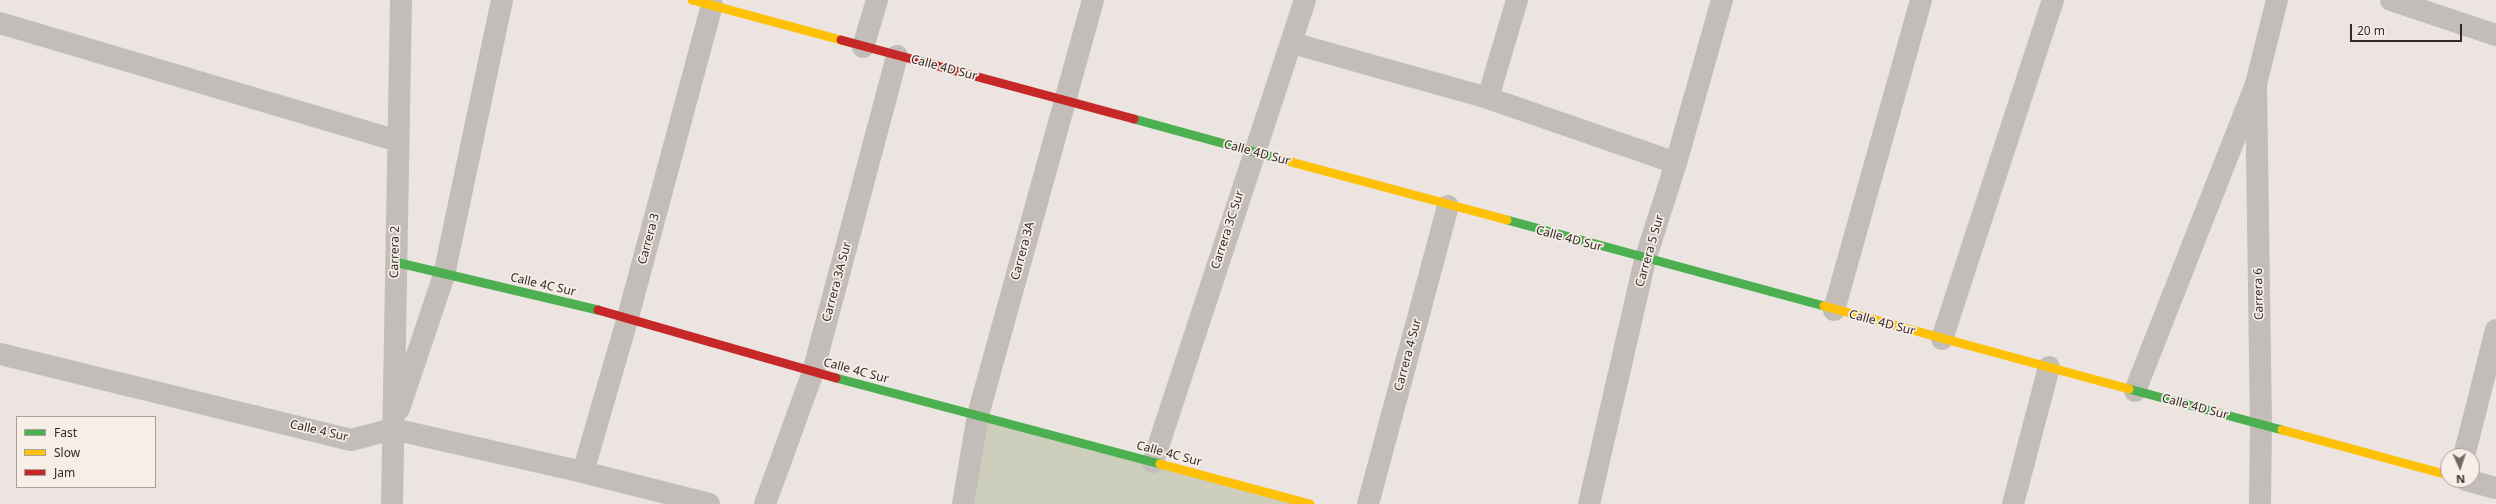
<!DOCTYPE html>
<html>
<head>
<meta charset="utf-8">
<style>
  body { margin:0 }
  #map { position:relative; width:2496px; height:504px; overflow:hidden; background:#ebe4e0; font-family:"Noto Sans",sans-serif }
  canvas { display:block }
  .legend { position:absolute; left:16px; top:416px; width:140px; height:72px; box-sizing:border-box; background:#f7eee7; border:1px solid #a9a09b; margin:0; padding:5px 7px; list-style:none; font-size:12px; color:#332a28 }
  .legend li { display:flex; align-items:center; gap:8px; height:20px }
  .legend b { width:20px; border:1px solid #a9a09b }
  .north { position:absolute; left:2440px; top:448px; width:40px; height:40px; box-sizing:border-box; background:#f7eee7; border:1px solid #a9a09b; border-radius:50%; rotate:177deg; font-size:11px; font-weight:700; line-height:16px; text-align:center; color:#332a28 }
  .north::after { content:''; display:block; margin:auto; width:14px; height:18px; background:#736b68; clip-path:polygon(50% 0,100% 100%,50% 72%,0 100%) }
  .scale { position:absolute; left:2350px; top:24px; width:112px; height:18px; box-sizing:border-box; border:2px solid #332a28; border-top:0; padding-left:5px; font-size:12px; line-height:14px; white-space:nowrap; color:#332a28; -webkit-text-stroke:3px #f7eee7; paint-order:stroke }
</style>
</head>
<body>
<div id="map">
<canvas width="2496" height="504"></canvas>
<ul class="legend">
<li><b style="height:5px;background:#4caf50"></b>Fast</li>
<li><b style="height:5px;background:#ffc107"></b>Slow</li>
<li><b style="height:5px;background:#c62828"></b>Jam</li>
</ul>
<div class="north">N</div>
<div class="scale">20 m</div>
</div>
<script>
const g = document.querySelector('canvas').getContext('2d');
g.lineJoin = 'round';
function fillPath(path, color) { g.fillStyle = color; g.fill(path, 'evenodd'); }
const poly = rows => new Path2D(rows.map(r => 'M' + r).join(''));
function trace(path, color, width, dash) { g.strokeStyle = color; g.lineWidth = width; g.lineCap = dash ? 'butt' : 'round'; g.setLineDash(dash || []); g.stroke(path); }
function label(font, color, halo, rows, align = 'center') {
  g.font = font + ' "Noto Sans",sans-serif'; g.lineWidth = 3.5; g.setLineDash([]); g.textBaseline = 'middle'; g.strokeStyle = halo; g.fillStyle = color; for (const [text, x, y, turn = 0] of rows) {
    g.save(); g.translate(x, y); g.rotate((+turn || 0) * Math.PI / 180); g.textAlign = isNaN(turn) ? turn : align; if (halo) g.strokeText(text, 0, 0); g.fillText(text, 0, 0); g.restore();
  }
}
const green = poly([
  [978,415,1310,504,963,504]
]);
const street = poly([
  [2391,0,2496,35],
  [0,23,398,141],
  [1292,43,1488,98,1676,163],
  [863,47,877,0],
  [2256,84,2261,425,2260,504],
  [1488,98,1517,0],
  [1834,310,1921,0],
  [1942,339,2053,0],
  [0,354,351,440,393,429,583,472,709,504],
  [2135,391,2256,84,2277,0],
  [399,409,444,275,502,0],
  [2464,456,2496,330],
  [1153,462,1305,0],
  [583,472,628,317,712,5],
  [2466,480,2496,488],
  [392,504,401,0],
  [765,504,813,372,897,56],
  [963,504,978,415,1093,0],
  [1368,504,1448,206],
  [1589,504,1645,260,1676,163,1722,0],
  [2013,504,2049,367]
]);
const fast = poly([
  [1134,119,1280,159],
  [1507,220,1824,306],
  [395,262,598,310],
  [836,378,1160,464],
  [2129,389,2282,430]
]);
const slow = poly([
  [692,0,841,40],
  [1280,159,1507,220],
  [1824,306,2129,389],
  [2282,430,2448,475],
  [1160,464,1310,504]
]);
const jam = poly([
  [841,40,1134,119],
  [598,310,836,378]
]);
const streetNames = [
  ["Calle 4D Sur",944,68,15],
  ["Calle 4D Sur",1257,153,15],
  ["Carrera 3C Sur",1228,230,-72],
  ["Carrera 3",649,239,-75],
  ["Calle 4D Sur",1569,239,15],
  ["Carrera 3A",1023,251,-75],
  ["Carrera 5 Sur",1650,251,-74],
  ["Carrera 2",395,252,-89],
  ["Carrera 3A Sur",837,282,-75],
  ["Calle 4C Sur",543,285,13],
  ["Carrera 6",2259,294,-91],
  ["Calle 4D Sur",1882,323,15],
  ["Carrera 4 Sur",1408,355,-75],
  ["Calle 4C Sur",856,371,15],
  ["Calle 4D Sur",2195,407,15],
  ["Calle 4 Sur",319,431,13],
  ["Calle 4C Sur",1169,454,15]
];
fillPath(green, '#cdcebb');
trace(street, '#c3bdb9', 22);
trace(fast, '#4caf50', 9);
trace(slow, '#ffc107', 9);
trace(jam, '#c62828', 9);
label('12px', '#332a28', '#f7eee7', streetNames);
</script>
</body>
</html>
